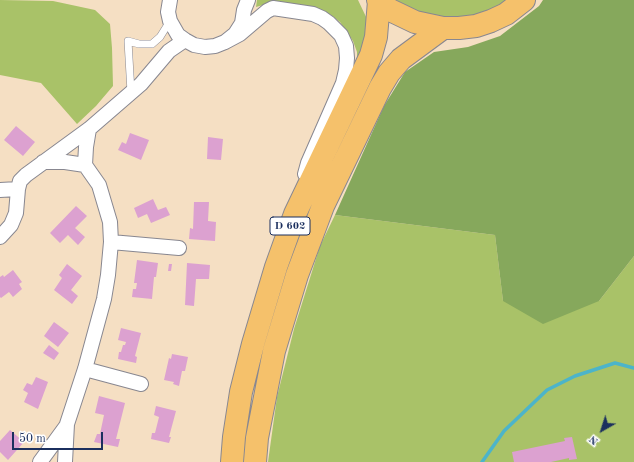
<!DOCTYPE html>
<html>
<head>
<meta charset="utf-8">
<style>
  body { margin:0 }
  #map { position:relative; width:634px; height:462px; overflow:hidden; background:#f5dfc3; font-family:"Old Standard TT",serif }
  canvas { display:block }
  .north { position:absolute; left:582px; top:410px; width:40px; height:40px; -webkit-text-stroke:3px #fff; paint-order:stroke; rotate:219deg; font-size:11px; font-weight:700; line-height:16px; text-align:center; color:#1b2f5e }
  .north::after { content:''; display:block; margin:auto; width:14px; height:18px; background:#1b2f5e; clip-path:polygon(50% 0,100% 100%,50% 72%,0 100%) }
  .scale { position:absolute; left:12px; top:432px; width:91px; height:18px; box-sizing:border-box; border:2px solid #1b2f5e; border-top:0; padding-left:5px; font-size:12px; line-height:14px; white-space:nowrap; color:#1b2f5e; -webkit-text-stroke:3px #fff; paint-order:stroke }
</style>
</head>
<body>
<div id="map">
<canvas width="634" height="462"></canvas>
<div class="north">N</div>
<div class="scale">50 m</div>
</div>
<script>
const g = document.querySelector('canvas').getContext('2d');
g.lineJoin = 'round';
function fillPath(path, color) { g.fillStyle = color; g.fill(path, 'evenodd'); }
const poly = rows => new Path2D(rows.map(r => 'M' + r).join(''));
function trace(path, color, width, dash) { g.strokeStyle = color; g.lineWidth = width; g.lineCap = dash ? 'butt' : 'round'; g.setLineDash(dash || []); g.stroke(path); }
function label(font, color, halo, rows, align = 'center') {
  g.font = font + ' "Old Standard TT",serif'; g.lineWidth = 4; g.setLineDash([]); g.textBaseline = 'middle'; g.strokeStyle = halo; g.fillStyle = color; for (const [text, x, y, turn = 0] of rows) {
    g.save(); g.translate(x, y); g.rotate((+turn || 0) * Math.PI / 180); g.textAlign = isNaN(turn) ? turn : align; if (halo) g.strokeText(text, 0, 0); g.fillText(text, 0, 0); g.restore();
  }
}
const green = poly([
  [0,0,53,1,95,10,110,24,112,48,113,86,96,106,77,124,41,83,0,75],
  [257,0,358,0,368,21,369,34,357,60,357,52,353,41,340,22,331,15,325,12,270,3,256,7],
  [396,0,507,0,490,10,472,16,454,18,435,17,417,12],
  [335,215,495,235,503,301,599,301,634,256,634,462,268,462,277,397,294,329,320,246]
]);
const forest = poly([
  [543,0,634,0,634,256,599,301,543,324,503,301,495,235,335,215,384,106,405,72,434,52,468,47,500,36,539,6]
]);
const stream = poly([
  [482,462,504,431,547,390,575,376,615,363,634,368]
]);
const building = poly([
  [16,126,35,142,23,156,4,140],
  [130,133,149,140,141,160,118,150,122,142,126,144],
  [208,137,223,139,221,160,207,159],
  [153,199,158,210,166,207,170,215,151,223,147,214,138,218,134,208],
  [194,202,209,202,208,221,216,222,215,241,189,239,190,228,193,229],
  [76,206,87,216,75,228,85,237,78,245,68,235,60,243,50,233],
  [137,260,158,263,156,277,154,277,152,299,132,297,133,289,136,289,137,283,134,283],
  [187,263,210,265,209,279,196,279,194,306,185,305],
  [67,264,82,276,71,290,78,296,72,304,54,290,62,278,59,275],
  [169,264,172,264,171,271,168,271],
  [13,270,22,282,19,284,22,289,13,297,9,292,1,298,0,297,0,277,3,275,4,277],
  [54,322,69,333,58,347,44,336],
  [121,328,141,333,135,356,137,357,136,363,118,359,119,352,121,352,123,345,125,345,126,342,118,340],
  [49,345,59,353,54,360,43,353],
  [172,354,188,357,185,371,182,371,179,386,173,384,174,382,164,380,169,358,171,359],
  [36,377,48,382,38,409,24,402,28,393,23,390,27,383,32,385],
  [99,396,125,403,116,439,120,439,118,447,94,442,97,434,100,434,104,415,95,413],
  [156,406,176,411,169,437,171,437,169,443,151,439,152,433,155,433,159,417,154,415],
  [10,430,24,442,8,460,0,452,0,441],
  [572,437,577,459,569,460,569,458,551,462,514,462,512,452,565,441,564,438]
]);
const lane = poly([
  [131,92,128,41,139,44,152,44,160,37,170,21]
]);
const street = poly([
  [170,0,168,12,170,21,178,35,185,40,194,45,205,47,215,46,225,42,235,34,242,23,244,10,248,0],
  [225,42,240,34,267,11,273,8,313,14,322,18,329,23,341,35,346,46,347,58,346,70,343,83,308,163,305,174],
  [43,162,65,162,85,165,86,147,89,129],
  [0,190,18,189],
  [0,237,11,225,16,213,18,189,20,181,26,175,89,129,141,84,169,51,185,40],
  [111,242,179,248],
  [85,369,141,384],
  [40,462,67,425],
  [65,462,67,424,85,369,104,299,108,275,111,242,110,222,99,185,85,165]
]);
const primary = poly([
  [378,0,390,10,415,22,443,28,459,28,476,26,491,21,506,14,524,0],
  [232,462,234,437,241,392,253,344,276,267,295,214,371,55,376,37,379,1],
  [255,462,257,438,274,351,297,275,323,206,380,88,389,73,401,59,443,28]
]);
const shields = [
  [290,226,40]
];
const shieldNames = [
  ["D 602",290,226]
];
fillPath(green, '#a9c268');
fillPath(forest, '#86a85c');
trace(stream, '#4cb4ca', 3.5);
fillPath(building, '#dca1d0');
trace(lane, '#888790', 8);
trace(street, '#888790', 16);
trace(primary, '#888790', 24);
trace(lane, '#fff', 7);
trace(street, '#fff', 14);
trace(primary, '#f5c16b', 22);
for (const [x, y, w] of shields) { const box = new Path2D(); box.roundRect(x - w / 2, y - 9, w, 18, 3); g.fillStyle = '#fff'; g.fill(box); trace(box, '#1b2f5e', 1); }
label('bold 11px', '#1b2f5e', null, shieldNames);
</script>
</body>
</html>
